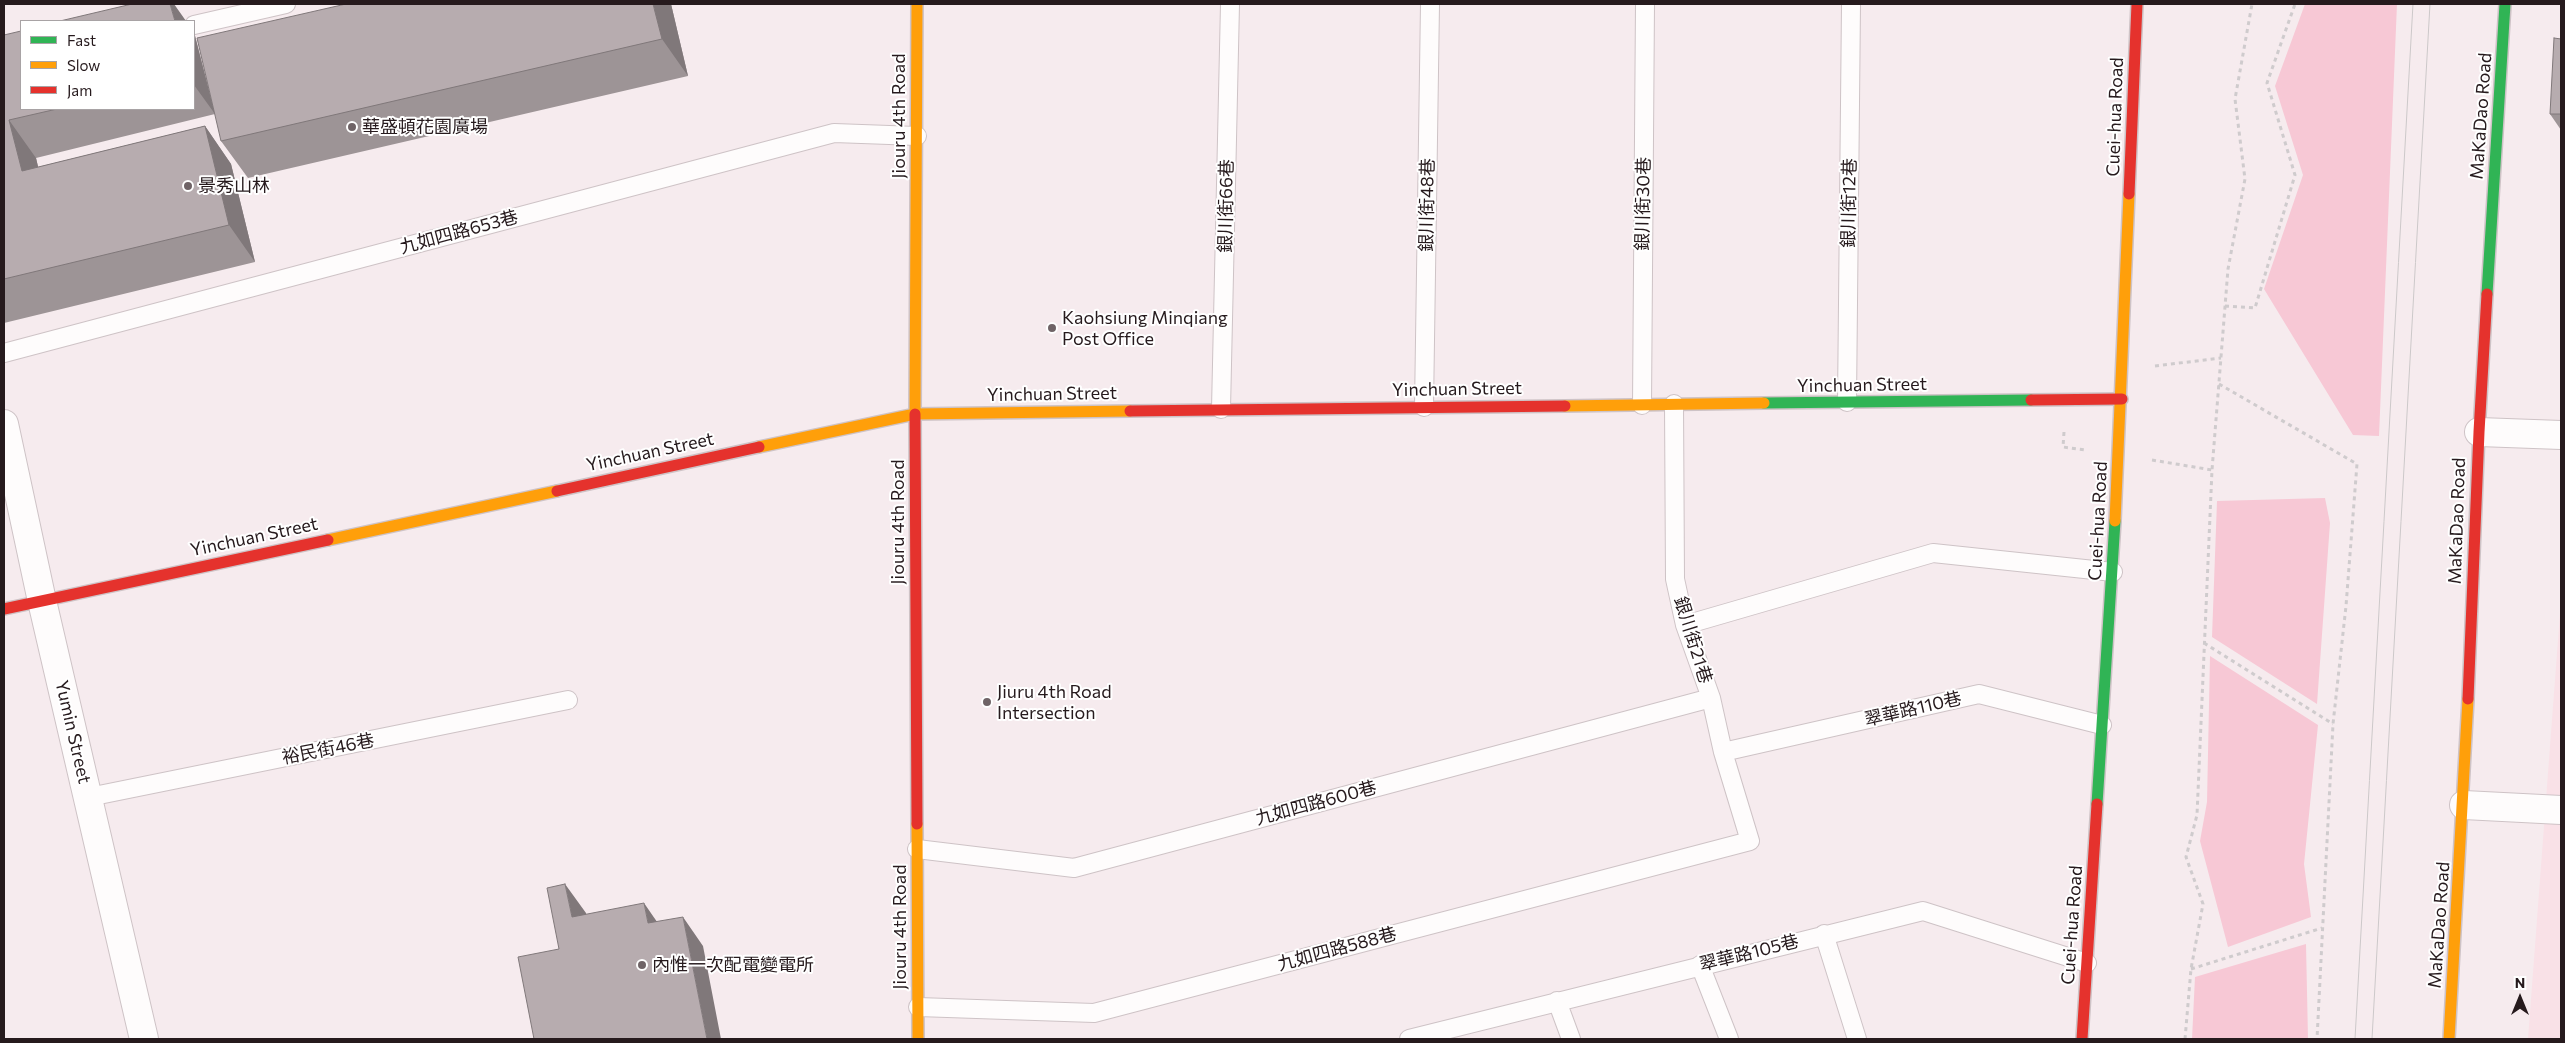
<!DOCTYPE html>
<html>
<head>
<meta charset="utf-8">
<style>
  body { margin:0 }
  #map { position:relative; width:2565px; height:1043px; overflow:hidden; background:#f6ebee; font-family:Commissioner,sans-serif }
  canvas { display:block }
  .frame { position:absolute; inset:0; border:5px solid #261a1d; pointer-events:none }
  .legend { position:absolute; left:20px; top:20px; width:175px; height:90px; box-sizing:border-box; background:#fff; border:1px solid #a8a3a5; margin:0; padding:6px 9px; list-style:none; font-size:15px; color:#261a1d }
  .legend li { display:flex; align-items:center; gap:10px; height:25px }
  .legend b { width:25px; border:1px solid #a8a3a5 }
  .north { position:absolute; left:2495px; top:973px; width:50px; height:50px; -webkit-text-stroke:4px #fff; paint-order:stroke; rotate:0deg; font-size:14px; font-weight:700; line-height:20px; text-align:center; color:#261a1d }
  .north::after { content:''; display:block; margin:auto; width:18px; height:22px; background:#261a1d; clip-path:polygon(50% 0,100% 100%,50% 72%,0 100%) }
</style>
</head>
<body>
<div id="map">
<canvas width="2565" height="1043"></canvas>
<div class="frame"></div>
<ul class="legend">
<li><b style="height:6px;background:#30b455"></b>Fast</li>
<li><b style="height:6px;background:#ff9f0a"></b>Slow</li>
<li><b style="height:6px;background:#e5322d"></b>Jam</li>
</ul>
<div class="north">N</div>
</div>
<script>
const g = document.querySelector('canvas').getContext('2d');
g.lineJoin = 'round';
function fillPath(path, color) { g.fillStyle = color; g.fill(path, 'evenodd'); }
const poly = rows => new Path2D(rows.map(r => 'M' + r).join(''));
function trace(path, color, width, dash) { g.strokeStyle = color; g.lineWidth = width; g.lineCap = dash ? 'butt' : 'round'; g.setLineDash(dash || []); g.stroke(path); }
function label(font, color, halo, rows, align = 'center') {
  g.font = font + ' Commissioner,"Noto Sans TC",sans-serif'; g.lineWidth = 4; g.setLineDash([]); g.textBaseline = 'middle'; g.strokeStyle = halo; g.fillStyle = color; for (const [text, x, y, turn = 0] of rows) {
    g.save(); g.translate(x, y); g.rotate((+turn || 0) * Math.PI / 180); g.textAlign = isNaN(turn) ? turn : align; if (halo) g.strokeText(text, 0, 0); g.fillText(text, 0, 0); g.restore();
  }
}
const built = poly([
  [2561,600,2561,1039,2528,1039]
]);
const green = poly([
  [2305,4,2397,4,2379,436,2353,435,2264,289,2303,175,2275,86],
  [2325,498,2330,523,2317,704,2212,637,2217,501],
  [2210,656,2318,725,2304,864,2311,917,2228,947,2200,841,2207,802],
  [2306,944,2308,1039,2192,1039,2195,977]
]);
const path = poly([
  [2225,306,2255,308,2295,175,2267,83,2295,4],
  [2155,366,2221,358],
  [2219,384,2357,464,2346,606,2333,724,2317,1039],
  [2064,432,2063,447,2086,450],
  [2152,460,2212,470],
  [2204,643,2333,724],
  [2191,969,2322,928],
  [2185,1039,2191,969,2203,904,2186,857,2197,815,2212,470,2228,269,2245,179,2235,99,2252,4]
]);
const lane = poly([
  [194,25,286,4],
  [4,353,834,133,917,136],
  [1847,402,1851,4],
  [1642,405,1645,4],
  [1424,407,1430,4],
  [1221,409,1230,4],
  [1685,625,1933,553,2113,572],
  [1723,752,1979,694,2102,725],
  [89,797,568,700],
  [917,849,1074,868,1711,698],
  [1824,934,1857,1039],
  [1700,965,1729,1039],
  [1557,1001,1571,1039],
  [918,1007,1094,1013,1750,841,1723,752,1711,698,1685,625,1675,579,1674,404],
  [1409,1039,1923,911,2087,963]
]);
const street = poly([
  [4,424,42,601,144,1039],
  [2479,432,2561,435],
  [2464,805,2561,810]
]);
const fast = poly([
  [2487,294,2505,4],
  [1764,403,2031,400],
  [2097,804,2115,521]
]);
const slow = poly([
  [1565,406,1764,403],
  [915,414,917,4],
  [759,447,915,414,1130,411],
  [2115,521,2129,194],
  [328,540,557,491],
  [917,824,918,1039],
  [2449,1039,2468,699]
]);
const jam = poly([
  [2129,194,2137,4],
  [2031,400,2122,399],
  [1130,411,1565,406],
  [915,414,917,824],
  [557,491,759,447],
  [4,609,328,540],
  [2468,699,2479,432,2487,294],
  [2082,1039,2097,804]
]);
const tram = poly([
  [2355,1039,2413,4],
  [2372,1039,2430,4]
]);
const wall = poly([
  [671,4,688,76,248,178,221,141],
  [194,32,215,114,36,158,38,167,205,126,231,164,255,262,4,323,4,35,21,109,194,109],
  [2561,39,2561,130,2550,114]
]);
const shadedWall = poly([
  [170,4,174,4,186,21,175,21],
  [653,4,671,4,688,76,662,39],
  [194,32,215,114,194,85],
  [9,120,36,158,48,208,22,171],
  [205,126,231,164,255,262,229,225],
  [565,884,586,913,593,946,572,917],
  [644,903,664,932,648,923],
  [683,917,703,946,721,1039,707,1039]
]);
const building = poly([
  [132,4,170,4,175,21,60,21,132,4],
  [346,4,653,4,662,39,221,141,197,38,346,4],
  [21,31,21,109,57,109,9,120,22,171,205,126,229,225,4,279,4,35,21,31],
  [2554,38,2561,39,2561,114,2550,114,2554,38],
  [565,884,572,917,644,903,648,923,683,917,707,1039,534,1039,518,957,559,949,547,888,565,884]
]);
const markers = [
  [352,127,5,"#6f6366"],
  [188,186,5,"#6f6366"],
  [1052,328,5,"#6f6366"],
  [987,702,5,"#6f6366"],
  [642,965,5,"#6f6366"]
];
const streetNames = [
  ["Jiouru 4th Road",899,116,-90],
  ["MaKaDao Road",2481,116,-86],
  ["Cuei-hua Road",2115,117,-88],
  ["銀川街12巷",1849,203,-89],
  ["銀川街30巷",1643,204,-89],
  ["銀川街48巷",1427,205,-89],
  ["銀川街66巷",1226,206,-89],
  ["九如四路653巷",459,232,-15],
  ["Yinchuan Street",1862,385,-1],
  ["Yinchuan Street",1457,389,-1],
  ["Yinchuan Street",1052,394,-1],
  ["Yinchuan Street",650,452,-12],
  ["Cuei-hua Road",2098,521,-87],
  ["MaKaDao Road",2457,521,-88],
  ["Jiouru 4th Road",898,522,-90],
  ["Yinchuan Street",254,537,-12],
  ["銀川街21巷",1693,640,73],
  ["翠華路110巷",1913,709,-13],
  ["Yumin Street",73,732,77],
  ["裕民街46巷",328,749,-11],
  ["九如四路600巷",1316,803,-15],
  ["Cuei-hua Road",2072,925,-86],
  ["MaKaDao Road",2439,925,-86],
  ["Jiouru 4th Road",900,927,-90],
  ["九如四路588巷",1337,949,-15],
  ["翠華路105巷",1749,953,-14]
];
const poiNames = [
  ["華盛頓花園廣場",362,127],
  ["景秀山林",198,186],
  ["Kaohsiung Minqiang",1062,318],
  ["Post Office",1062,339],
  ["Jiuru 4th Road",997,692],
  ["Intersection",997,713],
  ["內惟一次配電變電所",652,965]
];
fillPath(built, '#f9e1e7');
fillPath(green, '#f7c8d5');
trace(lane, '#cec3c6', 20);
trace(street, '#cec3c6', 30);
trace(fast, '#cec3c6', 14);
trace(slow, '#cec3c6', 14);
trace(jam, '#cec3c6', 14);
trace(path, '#cfcbcd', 3, [4, 4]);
trace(lane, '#fefcfc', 18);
trace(street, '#fefcfc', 28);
trace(fast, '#30b455', 11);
trace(slow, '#ff9f0a', 11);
trace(jam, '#e5322d', 11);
trace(tram, '#ccc8c9', 1);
fillPath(wall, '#9d9496');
fillPath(shadedWall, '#80787a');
fillPath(building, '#b7acaf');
trace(building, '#80787a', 1);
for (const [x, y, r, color] of markers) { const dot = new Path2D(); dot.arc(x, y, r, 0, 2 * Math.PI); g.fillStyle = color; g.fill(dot); trace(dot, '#fff', 2); }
label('18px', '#261a1d', '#fff', streetNames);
label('18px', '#261a1d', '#fff', poiNames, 'left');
</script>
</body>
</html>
